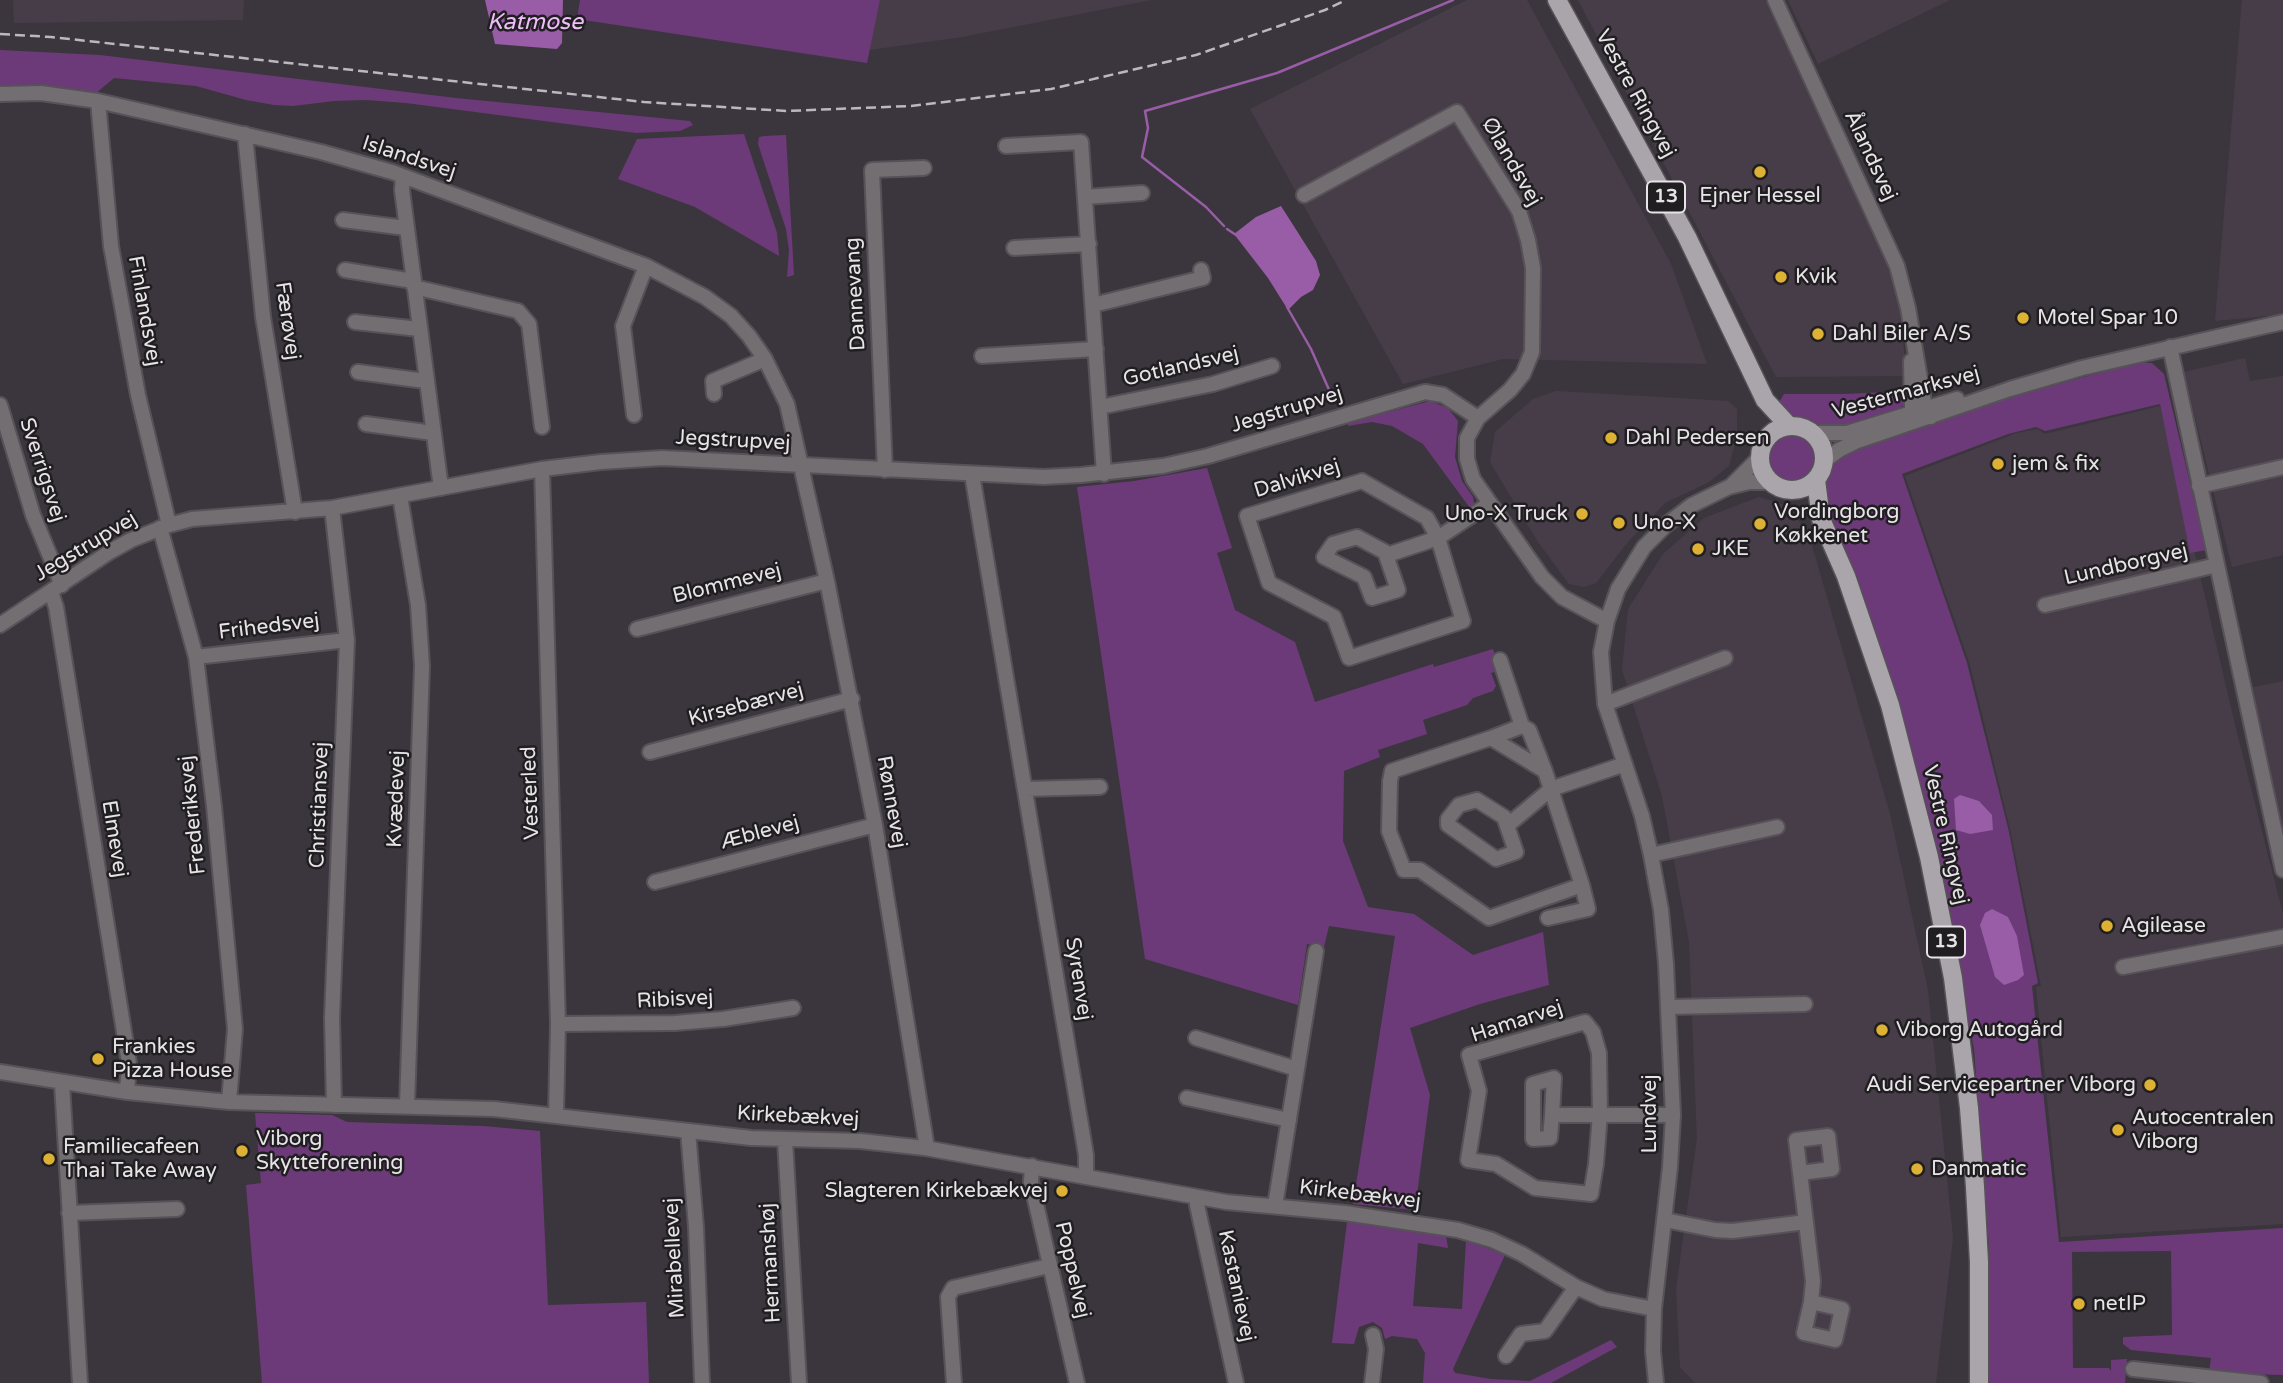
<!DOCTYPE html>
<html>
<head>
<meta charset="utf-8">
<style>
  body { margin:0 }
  canvas { display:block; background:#3b353d }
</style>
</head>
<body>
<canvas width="2283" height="1383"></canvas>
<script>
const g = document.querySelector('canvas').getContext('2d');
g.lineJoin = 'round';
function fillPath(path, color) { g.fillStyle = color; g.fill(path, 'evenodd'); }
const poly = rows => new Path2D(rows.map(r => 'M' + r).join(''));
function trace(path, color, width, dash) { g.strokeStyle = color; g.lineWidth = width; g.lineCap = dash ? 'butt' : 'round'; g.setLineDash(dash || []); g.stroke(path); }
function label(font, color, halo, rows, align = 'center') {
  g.font = font + ' "Varela Round",sans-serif'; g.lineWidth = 5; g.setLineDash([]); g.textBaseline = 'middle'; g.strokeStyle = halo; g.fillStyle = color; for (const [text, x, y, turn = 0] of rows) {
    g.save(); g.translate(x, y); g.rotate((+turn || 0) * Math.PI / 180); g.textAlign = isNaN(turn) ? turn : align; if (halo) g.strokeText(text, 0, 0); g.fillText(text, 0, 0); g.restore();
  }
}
const built = poly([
  [13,0,244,0,243,20,14,23],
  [880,0,1151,0,962,37,869,50],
  [1467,0,1527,0,1671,264,1707,364,1503,359,1403,384,1250,109],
  [1578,0,1765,0,1885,259,1900,304,1906,376,1776,377],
  [1788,0,1950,0,1818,64],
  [2242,0,2283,0,2283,313,2277,315,2215,321],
  [2245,358,2250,381,2283,376,2283,555,2232,567,2184,372],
  [1556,391,1728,401,1737,409,1737,436,1729,466,1709,482,1665,503,1627,543,1596,583,1584,587,1569,584,1538,542,1490,462,1495,432,1533,399],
  [2160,406,2238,737,2283,914,2283,1224,2061,1237,2036,987,2041,986,2011,833,1970,665,1905,476,2017,433,2037,429,2045,434],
  [1759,497,1785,505,1808,532,1890,814,1928,990,1953,1238,1936,1383,1695,1383,1680,1367,1676,1289,1697,1139,1689,942,1662,796,1622,670,1628,609,1663,554,1704,518],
  [2283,681,2283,830,2250,688]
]);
const green = poly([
  [580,0,880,0,867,63,577,19],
  [0,50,100,55,456,98,690,121,693,125,680,131,636,133,406,103,366,100,334,101,293,106,274,105,246,100,196,86,114,78,95,94,0,89],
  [744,134,777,233,779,256,695,207,618,179,637,139],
  [786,135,794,275,787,277,789,250,786,229,758,144,759,137,764,136],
  [2135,363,2152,363,2164,374,2206,550,2190,553,2160,404,2045,431,2036,427,2008,434,1902,474,1967,663,2009,832,2038,983,2032,986,2059,1242,2283,1228,2283,1375,2209,1373,2211,1358,2131,1350,2123,1344,2123,1337,2172,1335,2171,1251,2072,1252,2073,1368,2109,1368,2111,1371,2111,1360,2127,1359,2125,1383,1988,1383,1989,1247,1974,1049,1926,804,1893,685,1861,588,1828,514,1824,497,1826,477,1836,462,1848,453,1874,442,1983,405],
  [1906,391,1903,405,1893,414,1844,430,1822,430,1793,416,1778,404,1784,394,1846,394],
  [1430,401,1448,408,1458,421,1455,457,1462,481,1473,497,1474,504,1470,508,1423,444,1392,426,1372,422,1348,426,1348,423],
  '1768 458a24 24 0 1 1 48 0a24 24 0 1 1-48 0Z',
  [1207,468,1232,548,1217,553,1235,610,1295,642,1315,702,1433,664,1434,667,1493,649,1499,665,1495,672,1491,673,1496,686,1493,691,1473,698,1467,705,1423,720,1427,734,1378,750,1380,757,1344,771,1343,841,1368,907,1414,914,1473,955,1543,932,1549,985,1480,1004,1410,1028,1430,1095,1415,1210,1353,1204,1395,936,1329,926,1324,947,1307,944,1298,1005,1145,959,1077,487,1134,481],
  [255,1113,332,1115,347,1122,483,1126,540,1131,548,1305,646,1302,649,1383,262,1383,246,1185,261,1183],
  [1347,1222,1446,1236,1448,1248,1418,1243,1413,1306,1462,1309,1466,1240,1505,1255,1453,1369,1455,1373,1491,1379,1530,1381,1611,1340,1617,1347,1551,1383,1423,1383,1425,1353,1417,1339,1392,1336,1385,1339,1382,1328,1373,1322,1359,1327,1354,1344,1332,1343]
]);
const water = poly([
  [485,0,563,0,562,43,557,49,495,44],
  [1281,206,1316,261,1320,275,1313,290,1301,297,1288,310,1268,278,1234,234,1256,217],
  [1960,795,1979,801,1992,815,1993,830,1970,834,1956,830,1954,799],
  [1992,909,2008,917,2017,936,2024,975,2018,980,2004,985,1995,977,1980,925,1985,913]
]);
const stream = poly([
  [1224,226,1206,207,1142,157,1148,128,1145,111,1277,73,1453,0],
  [1227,229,1236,235],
  [1287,307,1311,349,1334,401]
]);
const minor = poly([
  [1775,0,1897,266,1908,308,1925,408,1931,417],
  [0,94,41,93,98,101,321,152,392,172,646,266,705,297,731,316,749,336,765,359,787,404,827,581,875,825,926,1142,925,1148],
  [98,101,111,246,138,395,169,525],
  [245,134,263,317,295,512],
  [1006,146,1081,142,1104,474],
  [403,176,402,190,441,488],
  [1304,195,1457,112,1519,211,1528,240,1533,268,1532,352,1523,374,1510,390,1478,418,1467,438,1467,459,1473,479,1542,577,1562,597,1607,621],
  [1085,197,1142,193],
  [343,220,406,228],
  [1014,248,1089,244],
  [345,270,413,281],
  [414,287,518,311,529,324,542,427],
  [1093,305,1203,278,1201,270],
  [355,322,419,329],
  [2170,347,2283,870],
  [982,356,1096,349],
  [1911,361,1912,411,1915,417],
  [358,372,425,381],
  [714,394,713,381,765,359],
  [0,405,33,515,62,585],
  [1100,407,1213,384,1272,366],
  [634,415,623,326,646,266],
  [366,424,433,433],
  [1813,433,1847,433,1957,399],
  [1824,461,1839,450,1855,442,2010,389,2082,368,2283,322],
  [542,469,558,1024,556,1116],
  [885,470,872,170,924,168],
  [972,474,1086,1155,1086,1177],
  [1362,481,1427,518,1438,538,1463,621,1349,658,1334,617,1269,583,1247,516,1362,481],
  [1731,486,1760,457],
  [2199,486,2283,467],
  [400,496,418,605,422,666,407,1105],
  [332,508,347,640,332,1018,334,1105],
  [160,528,196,657,214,806,235,1029,229,1102],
  [1357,537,1385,552,1398,590,1372,598,1364,577,1324,557,1333,544,1357,537],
  [1387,555,1438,538,1489,504],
  [51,592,56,607,129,1063,127,1092],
  [2045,605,2217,565],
  [0,625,111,551,131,540,169,525,192,519,332,508,542,469,601,462,662,458,1044,477,1081,475,1163,466,1208,456,1425,392,1443,395,1478,418],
  [637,629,827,581],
  [196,657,347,640],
  [1500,660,1522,726],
  [1605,704,1725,658],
  [1491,738,1522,726,1529,730,1545,771,1582,885,1588,909,1548,918],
  [650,752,852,699],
  [1545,771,1491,738,1392,771,1390,781,1389,831,1404,870,1420,870,1489,918,1582,885],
  [1025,789,1100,787],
  [1477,800,1504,817,1516,852,1496,859,1448,825,1448,819,1459,805,1477,800],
  [1508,825,1551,789,1625,764],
  [1651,855,1777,827],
  [655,882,875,825],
  [2123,967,2283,937],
  [1670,1007,1805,1004],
  [1585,1022,1593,1032,1599,1053,1600,1114,1596,1164,1591,1194,1535,1188,1496,1164,1468,1160,1479,1091,1469,1055,1585,1022],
  [558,1024,675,1023,723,1019,793,1008],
  [1196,1038,1297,1069],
  [0,1072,127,1092,229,1102,494,1109,751,1138,860,1141,925,1148,1226,1202,1345,1213,1458,1230,1492,1240,1522,1254,1576,1287,1603,1299,1654,1309],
  [62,1084,80,1383],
  [1187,1098,1289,1120],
  [1552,1115,1550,1138,1533,1139,1533,1084,1554,1078,1552,1115,1673,1115],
  [688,1131,696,1227,702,1383],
  [785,1140,799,1383],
  [1032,1166,1031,1182,1077,1383],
  [1800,1173,1796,1140,1828,1136,1832,1169,1800,1173,1813,1281,1811,1302,1804,1333,1835,1340,1842,1309,1811,1302],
  [1199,1198,1197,1205,1236,1383],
  [1275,1206,1316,951],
  [69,1213,177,1209],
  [1665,1220,1715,1230,1733,1231,1806,1222],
  [1506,1356,1521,1334,1545,1331,1576,1287],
  [2133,1369,2261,1383],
  [954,1383,948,1297,953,1288,1049,1266],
  [1372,1383,1376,1349,1373,1335],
  [1656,1383,1653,1351,1654,1309,1670,1167,1673,1115,1666,964,1661,910,1651,855,1642,816,1605,704,1601,652,1607,621,1618,589,1644,547,1666,525,1692,505,1729,487,1749,482,1770,482]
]);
const major = poly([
  [1557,0,1687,237,1765,400,1789,426],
  '1760 458a32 32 0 1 1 64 0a32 32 0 1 1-64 0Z',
  [1816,480,1821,519,1846,576,1890,705,1929,857,1953,978,1969,1108,1975,1187,1979,1262,1979,1383]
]);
const rail = poly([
  [0,34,51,37,644,102,786,111,911,106,1051,89,1196,55,1325,10,1346,0]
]);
const markers = [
  [1760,172,7,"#ddb133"],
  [1781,277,7,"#ddb133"],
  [2023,318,7,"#ddb133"],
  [1818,334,7,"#ddb133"],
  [1611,438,7,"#ddb133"],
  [1998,464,7,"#ddb133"],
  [1582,514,7,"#ddb133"],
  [1619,523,7,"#ddb133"],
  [1760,524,7,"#ddb133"],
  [1698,549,7,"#ddb133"],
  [2107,926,7,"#ddb133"],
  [1882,1030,7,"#ddb133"],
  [98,1059,7,"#ddb133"],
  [2150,1085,7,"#ddb133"],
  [2118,1130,7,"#ddb133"],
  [242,1151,7,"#ddb133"],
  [49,1159,7,"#ddb133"],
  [1917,1169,7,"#ddb133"],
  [1062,1191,7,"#ddb133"],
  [2079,1304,7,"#ddb133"]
];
const shields = [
  [1666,197,38],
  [1946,942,38]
];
const shieldNames = [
  ["13",1666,197],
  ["13",1946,942]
];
const streetNames = [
  ["Vestre Ringvej",1635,94,61],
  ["Ålandsvej",1870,156,65],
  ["Islandsvej",409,158,18],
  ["Ølandsvej",1511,162,60],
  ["Dannevang",856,294,-93],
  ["Finlandsvej",144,311,80],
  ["Færøvej",287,321,82],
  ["Gotlandsvej",1181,367,-13],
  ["Vestermarksvej",1906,393,-15],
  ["Jegstrupvej",1287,410,-17],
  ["Jegstrupvej",733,441,3],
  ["Sverrigsvej",42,470,72],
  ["Dalvikvej",1297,479,-17],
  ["Jegstrupvej",86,547,-31],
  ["Lundborgvej",2126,565,-13],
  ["Blommevej",727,584,-14],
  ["Frihedsvej",269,627,-7],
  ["Kirsebærvej",746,705,-15],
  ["Vesterled",531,793,-92],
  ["Kvædevej",397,799,-88],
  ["Rønnevej",891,802,80],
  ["Christiansvej",320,805,-88],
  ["Frederiksvej",193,815,-96],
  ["Æblevej",760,833,-15],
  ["Vestre Ringvej",1945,835,77],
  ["Elmevej",114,839,81],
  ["Syrenvej",1078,979,81],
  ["Ribisvej",675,1000,-3],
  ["Hamarvej",1517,1022,-18],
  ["Lundvej",1650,1114,-90],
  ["Kirkebækvej",798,1117,3],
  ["Kirkebækvej",1360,1195,7],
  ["Mirabellevej",675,1258,-93],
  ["Hermanshøj",771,1263,-93],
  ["Poppelvej",1072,1270,77],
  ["Kastanievej",1236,1286,78]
];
const poiNames = [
  ["Ejner Hessel",1760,196,"center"],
  ["Kvik",1795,277],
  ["Motel Spar 10",2037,318],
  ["Dahl Biler A/S",1832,334],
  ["Dahl Pedersen",1625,438],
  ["jem & fix",2012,464],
  ["Vordingborg",1774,512],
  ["Køkkenet",1774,536],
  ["Uno-X Truck",1568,514,"right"],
  ["Uno-X",1633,523],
  ["JKE",1712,549],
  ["Agilease",2121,926],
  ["Viborg Autogård",1896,1030],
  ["Frankies",112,1047],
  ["Pizza House",112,1071],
  ["Audi Servicepartner Viborg",2136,1085,"right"],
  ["Autocentralen",2132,1118],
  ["Viborg",2132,1142],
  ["Viborg",256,1139],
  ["Skytteforening",256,1163],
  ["Familiecafeen",63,1147],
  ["Thai Take Away",63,1171],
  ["Danmatic",1931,1169],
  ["Slagteren Kirkebækvej",1048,1191,"right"],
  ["netIP",2093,1304]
];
const waterNames = [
  ["Katmose",535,23]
];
fillPath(built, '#473d49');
fillPath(green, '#6c3a78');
fillPath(water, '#985da6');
trace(stream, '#985da6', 2.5);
trace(minor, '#575158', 18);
trace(major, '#575158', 21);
trace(minor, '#726e72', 14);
trace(major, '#aaa4ab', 18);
trace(rail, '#bcb8bd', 2.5, [10, 5]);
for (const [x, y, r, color] of markers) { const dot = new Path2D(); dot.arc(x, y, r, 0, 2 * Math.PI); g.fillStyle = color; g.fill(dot); trace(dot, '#211e21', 2.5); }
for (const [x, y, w] of shields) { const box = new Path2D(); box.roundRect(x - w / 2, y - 15.5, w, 31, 5); g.fillStyle = '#211e21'; g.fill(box); trace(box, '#e7e4e8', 2); }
label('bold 19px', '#e7e4e8', null, shieldNames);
label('21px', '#e7e4e8', '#211e21', streetNames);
label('21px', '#e7e4e8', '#211e21', poiNames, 'left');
label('italic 23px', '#eebef9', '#211e21', waterNames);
</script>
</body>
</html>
